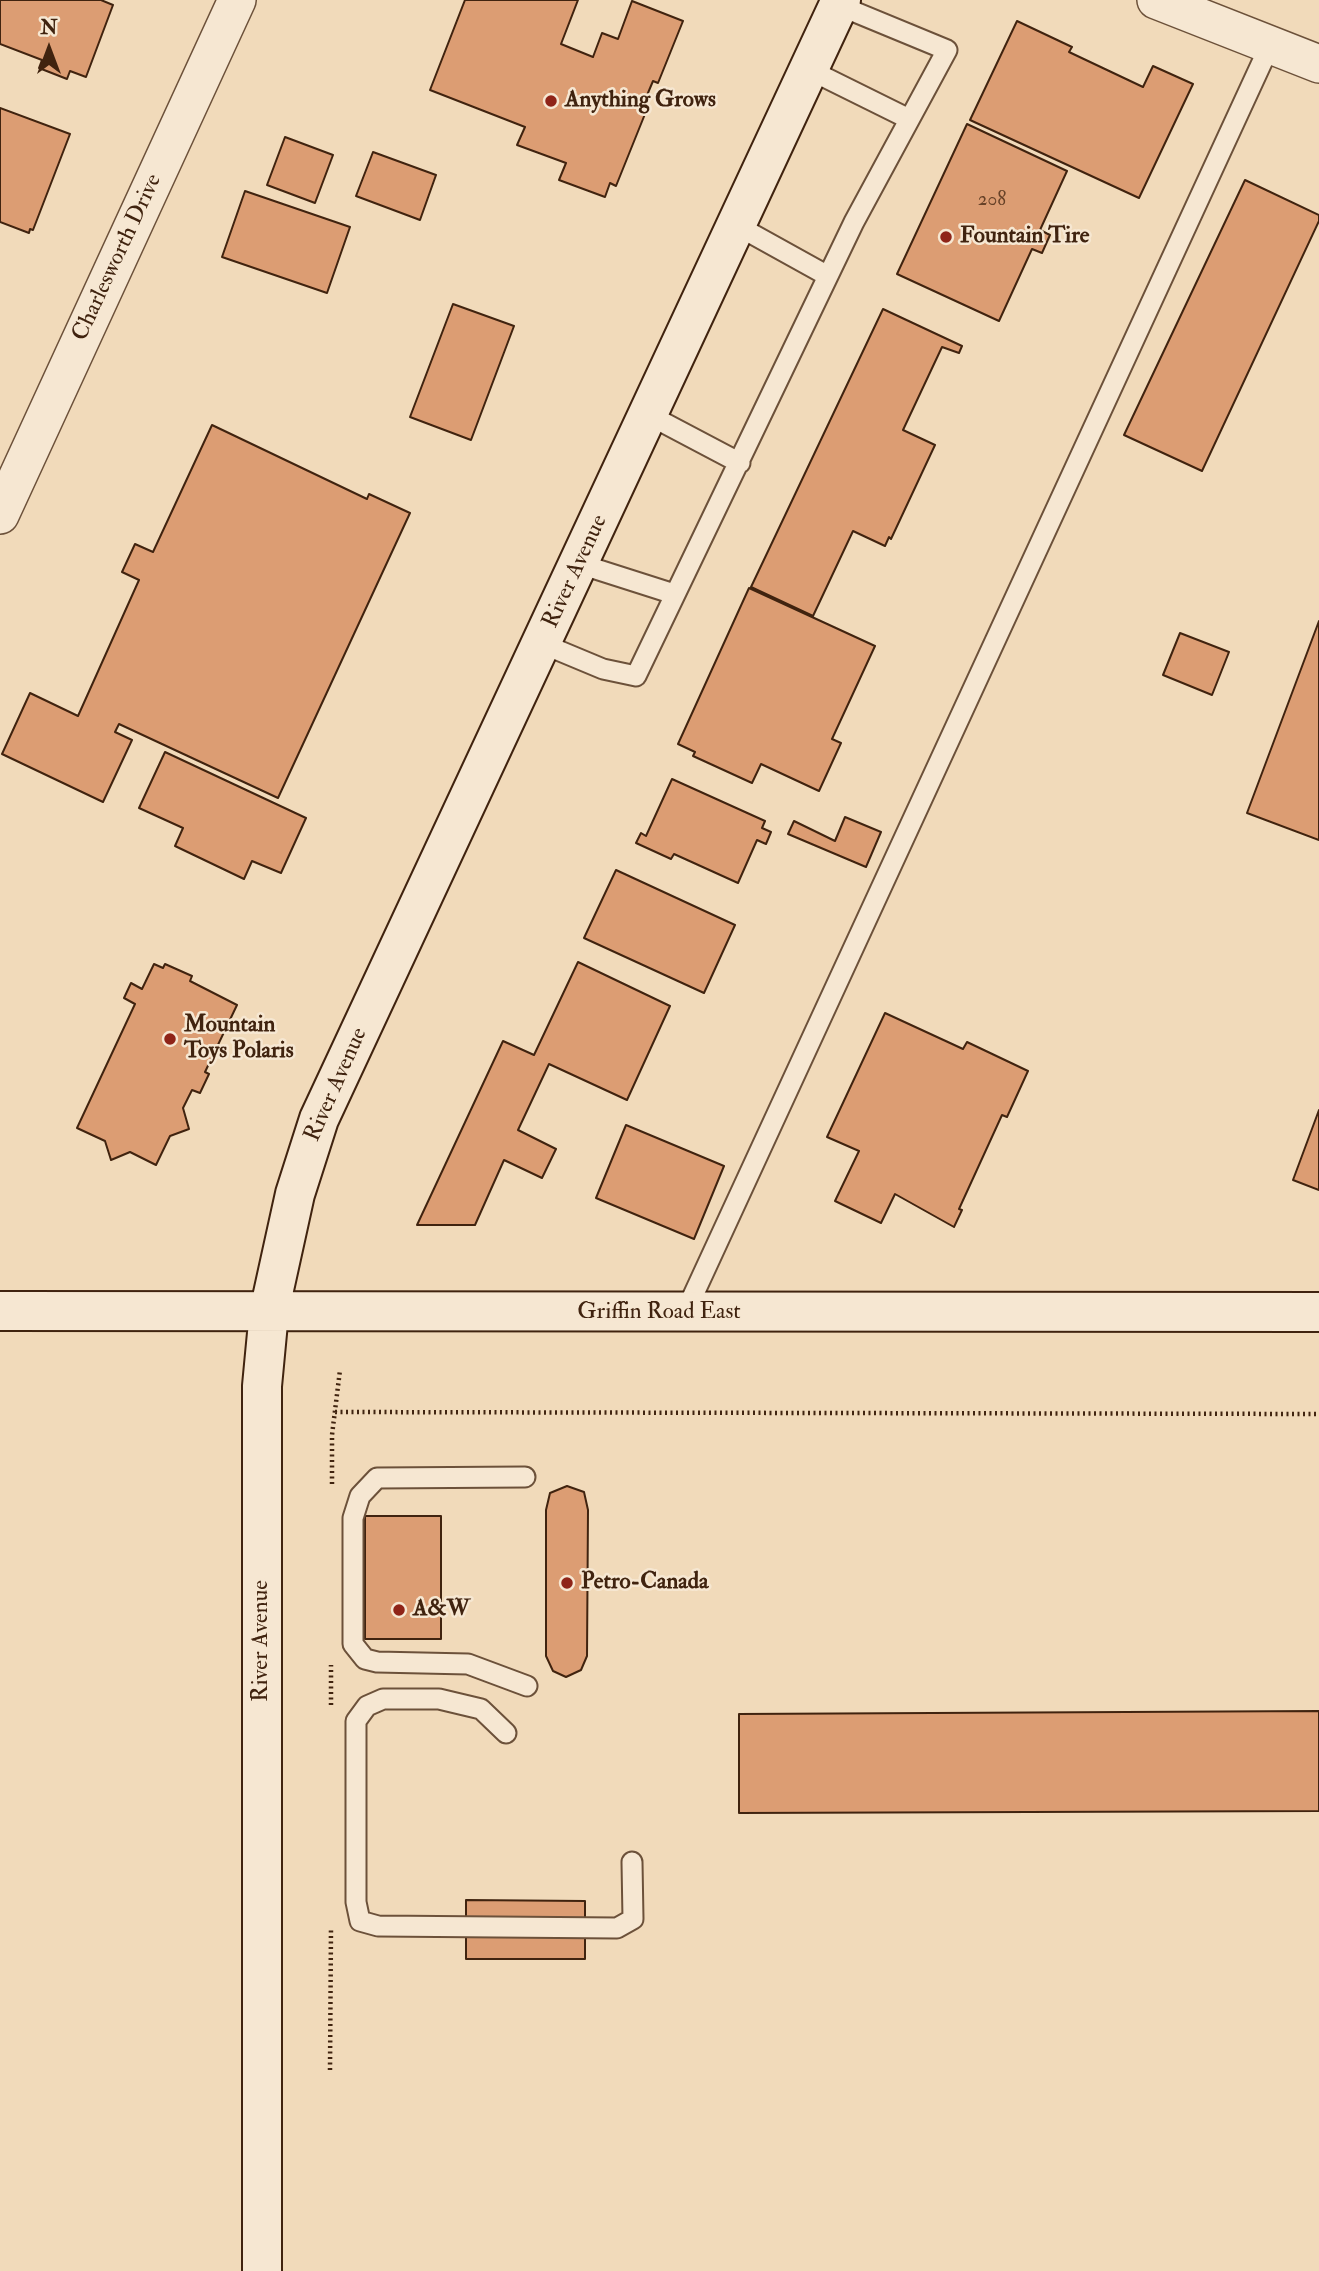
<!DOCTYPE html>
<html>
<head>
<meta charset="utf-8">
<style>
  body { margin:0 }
  #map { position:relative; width:1319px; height:2271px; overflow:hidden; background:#f1daba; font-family:"IM FELL Double Pica",serif }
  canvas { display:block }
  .north { position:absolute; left:14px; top:14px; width:70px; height:70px; -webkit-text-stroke:5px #f6e7d2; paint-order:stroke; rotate:0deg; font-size:19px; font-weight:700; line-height:28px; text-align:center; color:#40230f }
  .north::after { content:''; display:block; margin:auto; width:24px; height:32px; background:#40230f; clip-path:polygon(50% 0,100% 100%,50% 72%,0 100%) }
</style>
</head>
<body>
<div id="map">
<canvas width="1319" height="2271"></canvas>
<div class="north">N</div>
</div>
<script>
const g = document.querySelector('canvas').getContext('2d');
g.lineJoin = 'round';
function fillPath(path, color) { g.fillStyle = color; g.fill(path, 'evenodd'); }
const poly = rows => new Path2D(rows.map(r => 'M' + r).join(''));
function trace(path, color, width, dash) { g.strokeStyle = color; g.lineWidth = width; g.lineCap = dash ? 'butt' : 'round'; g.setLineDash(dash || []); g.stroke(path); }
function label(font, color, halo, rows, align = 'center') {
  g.font = font + ' "IM FELL Double Pica",serif'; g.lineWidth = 5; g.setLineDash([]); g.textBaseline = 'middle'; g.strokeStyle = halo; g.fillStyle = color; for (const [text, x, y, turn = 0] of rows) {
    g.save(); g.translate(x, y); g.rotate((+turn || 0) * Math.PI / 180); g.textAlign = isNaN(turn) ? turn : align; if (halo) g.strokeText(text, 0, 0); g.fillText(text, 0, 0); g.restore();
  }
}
const building = poly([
  [0,0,101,0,113,5,86,77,70,71,67,79,39,68,42,60,0,44,0,0],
  [465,0,578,0,561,44,593,57,602,33,618,39,632,1,683,21,658,83,653,81,640,112,645,114,616,186,610,183,605,197,559,180,566,163,517,145,525,127,430,90,465,0],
  [1017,21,1072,47,1069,52,1143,87,1153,66,1193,84,1139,198,970,120,1017,21],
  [0,108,70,134,33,230,30,229,29,233,0,222,0,108],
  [967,124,1067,171,1040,230,1050,235,1042,253,1032,249,999,321,897,274,967,124],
  [285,137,333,155,315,203,267,185,285,137],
  [373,152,436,175,420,220,356,196,373,152],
  [1245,180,1319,215,1319,221,1202,471,1124,435,1245,180],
  [245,191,350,227,327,293,222,257,245,191],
  [453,304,514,326,471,440,410,417,453,304],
  [883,309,962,346,959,353,942,347,903,430,935,445,891,539,889,537,885,546,853,531,813,616,751,587,883,309],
  [212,425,367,499,369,494,410,513,278,798,119,724,115,732,132,740,103,802,2,754,30,693,78,716,139,580,122,572,135,544,153,552,212,425],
  [749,588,875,646,832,739,841,743,819,791,761,764,752,783,693,756,695,752,678,744,749,588],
  [1319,621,1319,840,1247,813,1319,621],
  [1180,633,1229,652,1212,695,1163,675,1180,633],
  [165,752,306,818,281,873,252,861,244,879,175,846,183,828,139,808,165,752],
  [672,779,765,821,762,828,771,832,766,844,757,840,738,883,674,854,671,859,636,843,641,833,646,836,672,779],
  [845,817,881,832,866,867,788,834,794,821,835,841,845,817],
  [616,870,735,925,704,993,584,938,616,870],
  [578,962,670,1006,627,1100,549,1064,518,1130,556,1149,542,1178,504,1160,475,1225,417,1225,503,1041,534,1055,578,962],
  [154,964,163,968,165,964,192,976,190,981,237,1005,205,1072,209,1074,200,1093,192,1090,183,1108,189,1129,170,1136,156,1165,130,1152,111,1160,105,1141,77,1128,135,1004,124,998,131,983,142,989,154,964],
  [885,1013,963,1049,967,1042,1028,1071,1007,1117,1002,1115,959,1209,962,1210,954,1227,895,1194,881,1223,835,1201,859,1151,827,1137,885,1013],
  [1319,1110,1319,1190,1293,1180,1319,1110],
  [626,1125,724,1166,694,1239,596,1198,626,1125],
  [567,1486,584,1492,588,1510,587,1656,581,1670,566,1677,553,1671,546,1656,546,1510,550,1493,567,1486],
  [365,1516,441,1516,441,1639,365,1639,365,1516],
  [1319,1711,1319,1811,739,1813,739,1714,1319,1711],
  [466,1900,585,1901,585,1959,466,1959,466,1900]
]);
const path = poly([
  [335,1412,1319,1414],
  [332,1484,332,1435,340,1370],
  [331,1705,331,1665],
  [330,2070,331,1927]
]);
const lane = poly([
  [808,69,909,119],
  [736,225,828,276],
  [649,415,740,463],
  [580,564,674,594],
  [543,644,603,669,636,676,854,222,947,50,838,5],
  [685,1313,1270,45],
  [525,1477,377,1478,360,1496,353,1518,353,1644,365,1659,377,1662,468,1664,527,1686],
  [506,1733,481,1709,439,1699,383,1699,367,1706,356,1721,356,1902,360,1921,378,1926,617,1928,633,1919,632,1862]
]);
const street = poly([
  [1156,0,1319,64],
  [0,515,237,0]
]);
const secondary = poly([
  [0,1311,1319,1312],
  [262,2271,262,1386,269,1312,295,1194,319,1119,841,0]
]);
const markers = [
  [551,101,7,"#8f2418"],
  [946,237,7,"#8f2418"],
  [170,1039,7,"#8f2418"],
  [567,1583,7,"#8f2418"],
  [399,1610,7,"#8f2418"]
];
const numberNames = [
  ["208",992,201]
];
const poiNames = [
  ["Anything Grows",565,101],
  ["Fountain Tire",960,237],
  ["Mountain",184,1026],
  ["Toys Polaris",184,1052],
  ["Petro-Canada",581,1583],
  ["A&W",413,1610]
];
const streetNames = [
  ["Charlesworth Drive",118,258,-65],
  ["River Avenue",576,572,-65],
  ["River Avenue",337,1085,-66],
  ["Griffin Road East",659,1313],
  ["River Avenue",262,1641,-90]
];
fillPath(building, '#dc9d73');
trace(building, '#40230f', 2);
trace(lane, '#6c513a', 23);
trace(street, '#6c513a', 40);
trace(secondary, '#40230f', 42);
trace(path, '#40230f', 4.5, [2, 3.5]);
trace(lane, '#f6e7d2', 19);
trace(street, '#f6e7d2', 37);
trace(secondary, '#f6e7d2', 38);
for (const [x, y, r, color] of markers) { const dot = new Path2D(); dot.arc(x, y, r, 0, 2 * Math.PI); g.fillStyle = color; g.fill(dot); trace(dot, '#f6e7d2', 2.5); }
label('19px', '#674228', null, numberNames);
label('bold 23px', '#40230f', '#f6e7d2', poiNames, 'left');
label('23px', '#40230f', '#f6e7d2', streetNames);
</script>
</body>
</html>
